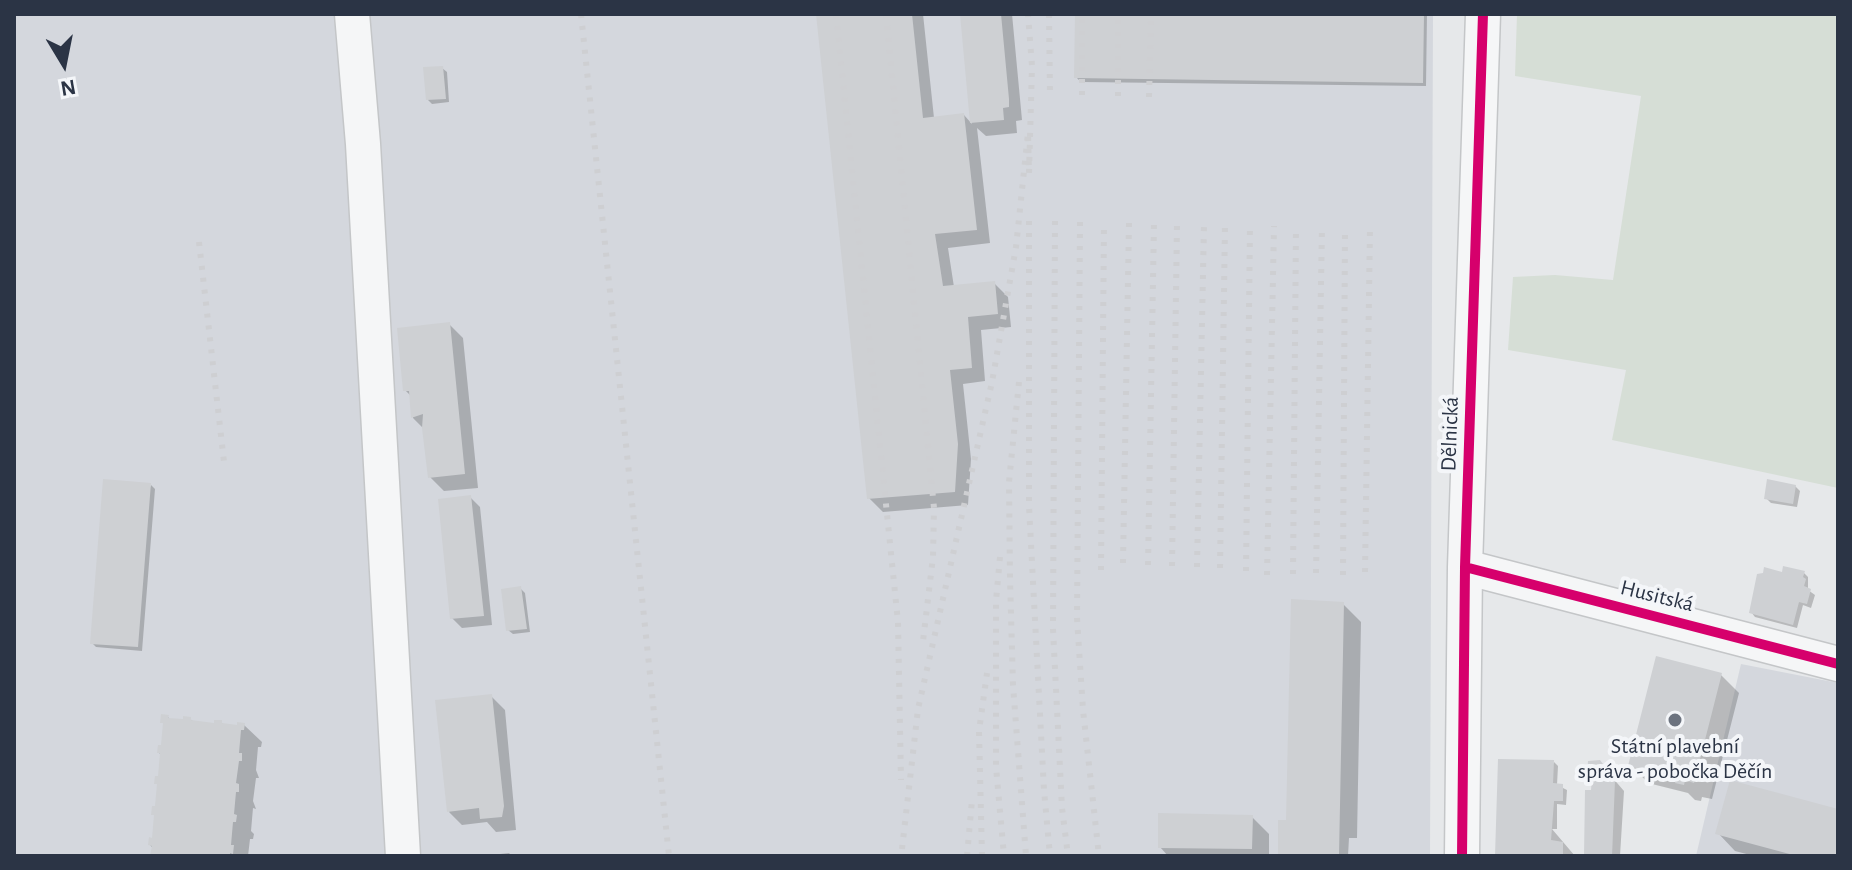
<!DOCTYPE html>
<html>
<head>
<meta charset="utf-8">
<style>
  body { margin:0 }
  #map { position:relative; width:1852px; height:870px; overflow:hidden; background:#e6e8ea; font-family:"Alegreya Sans",sans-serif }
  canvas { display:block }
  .frame { position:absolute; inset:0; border:16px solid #2b3445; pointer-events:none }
  .north { position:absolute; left:24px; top:24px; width:80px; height:80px; -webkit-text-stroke:6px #f4f6f9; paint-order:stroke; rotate:170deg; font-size:22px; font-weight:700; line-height:32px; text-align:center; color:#2b3445 }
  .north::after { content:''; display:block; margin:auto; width:28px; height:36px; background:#2b3445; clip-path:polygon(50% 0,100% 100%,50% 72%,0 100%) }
</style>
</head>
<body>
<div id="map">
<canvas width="1852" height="870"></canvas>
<div class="frame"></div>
<div class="north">N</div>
</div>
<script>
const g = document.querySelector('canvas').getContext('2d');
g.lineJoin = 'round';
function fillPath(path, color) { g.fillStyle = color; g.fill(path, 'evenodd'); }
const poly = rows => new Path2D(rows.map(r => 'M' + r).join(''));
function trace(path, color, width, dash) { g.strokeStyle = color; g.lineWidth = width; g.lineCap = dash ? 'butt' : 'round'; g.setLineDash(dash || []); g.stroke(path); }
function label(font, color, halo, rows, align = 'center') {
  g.font = font + ' "Alegreya Sans",sans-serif'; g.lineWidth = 8; g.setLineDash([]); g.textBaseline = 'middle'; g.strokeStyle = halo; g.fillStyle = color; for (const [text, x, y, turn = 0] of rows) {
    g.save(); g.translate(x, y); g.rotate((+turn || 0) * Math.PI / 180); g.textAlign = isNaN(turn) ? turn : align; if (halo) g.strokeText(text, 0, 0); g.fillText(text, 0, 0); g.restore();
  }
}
const built = poly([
  [14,14,1433,14,1430,856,14,856],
  [1741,664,1838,683,1838,856,1696,856]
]);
const green = poly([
  [1517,14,1838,14,1838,488,1612,440,1626,370,1508,350,1513,277,1555,275,1613,280,1641,96,1515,76]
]);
const shadow = poly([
  [818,14,923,14,934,118,964,115,972,124,962,14,1012,14,1022,120,1016,121,1017,133,986,136,977,128,990,243,948,248,954,287,994,283,1008,297,1011,327,981,330,985,381,963,384,971,459,968,505,883,512,869,498],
  [1077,14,1427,14,1426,86,1081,82,1076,77],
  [442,68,447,72,449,102,432,104,428,100],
  [449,324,463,338,478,488,444,491,430,477,424,429,413,418,411,396,405,390],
  [151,485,155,489,142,651,96,647,92,643],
  [1795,486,1800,491,1797,507,1771,503,1766,498],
  [470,497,480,507,492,625,462,628,452,618],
  [1804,573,1808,577,1808,590,1815,595,1811,608,1803,605,1797,628,1755,617,1751,612,1783,574],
  [520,588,525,593,530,632,513,634,508,630],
  [1343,604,1361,622,1357,838,1349,838,1348,856,1280,856,1291,822],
  [1721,675,1739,693,1712,799,1702,797,1701,801,1695,800,1688,793,1648,783,1631,765],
  [491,696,505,710,516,830,496,832,487,822,462,825,449,812],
  [168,717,170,720,190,719,194,722,216,725,221,722,224,725,244,725,262,742,261,747,258,747,256,770,259,778,256,778,253,801,256,809,253,808,251,831,254,834,253,839,250,839,248,856,153,856,153,848,150,845,154,840,162,755,159,753,163,747],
  [1554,762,1558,766,1557,785,1567,790,1566,805,1557,804,1557,829,1552,829,1575,856,1497,856],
  [1599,762,1624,791,1620,856,1585,856,1593,792,1594,783,1589,778],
  [1838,811,1838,856,1754,856,1735,851,1718,833],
  [1252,817,1269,834,1269,856,1168,856,1160,847],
  [509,853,512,856,482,856]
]);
const building = poly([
  [816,14,912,14,923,118,964,113,977,230,935,234,943,286,995,281,998,314,968,317,972,368,950,370,958,444,955,492,867,499],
  [960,14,1001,14,1009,99,1009,107,1003,108,1004,120,970,123],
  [1075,14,1424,14,1423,83,1074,78],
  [443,66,446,99,426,100,423,67],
  [450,322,465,474,428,478,422,428,423,414,411,418,409,391,403,391,397,328],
  [103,479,151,483,138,647,90,644],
  [1767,479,1796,485,1793,504,1764,499],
  [471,495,484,616,450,619,438,499],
  [1783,566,1805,571,1803,577,1806,579,1804,586,1811,589,1807,604,1799,602,1793,625,1749,613,1757,574,1763,573,1764,567,1782,572],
  [521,586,527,629,506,631,501,589],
  [1291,599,1344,602,1339,856,1278,856,1278,820,1286,820],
  [1656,656,1722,673,1694,783,1685,780,1684,785,1675,783,1677,778,1628,766],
  [492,694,504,806,502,817,480,819,479,808,447,812,435,700],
  [161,714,169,715,168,718,183,719,183,716,191,717,191,720,214,723,214,720,222,720,222,723,237,725,237,722,245,723,244,730,241,730,239,753,242,753,242,761,239,761,236,783,239,784,239,792,236,792,234,814,237,815,236,822,233,822,231,845,234,845,233,854,230,853,230,856,150,856,152,846,148,845,149,837,152,838,154,815,151,815,152,806,155,806,157,784,154,784,155,776,158,776,160,753,157,753,158,745,161,745,163,723,160,723],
  [1498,759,1554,760,1553,783,1563,784,1563,801,1554,801,1551,840,1563,842,1563,856,1495,856],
  [1600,760,1615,780,1612,856,1584,856,1585,790,1591,790,1592,778,1587,779,1588,761],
  [1730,780,1838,809,1838,856,1797,856,1715,834],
  [1158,813,1253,815,1252,849,1158,848]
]);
const minor = poly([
  [352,14,363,144,403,856],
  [1465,567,1838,664],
  [1462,856,1465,567,1483,14]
]);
const rail = poly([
  [581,14,669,856],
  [836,14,898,622,901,780],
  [886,14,934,508,933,557,923,641],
  [1049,14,1050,95],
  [1082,95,1082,15],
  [1118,96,1118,20],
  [1149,97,1151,21],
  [1029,221,1029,506,1044,790,1050,856],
  [1055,221,1053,629,1062,808,1068,856],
  [1080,222,1077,618,1083,710,1099,856],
  [199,242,224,462],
  [1019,382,1009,482,1010,579,1013,685,1026,856],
  [1000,557,996,601,996,767,1004,856],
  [1123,563,1129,223],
  [1148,565,1154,223],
  [1172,566,1177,224],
  [1197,567,1204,224],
  [1220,568,1225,224],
  [1101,570,1104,222],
  [1246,571,1250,225],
  [1365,572,1370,227],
  [1316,573,1322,226],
  [1293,574,1296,226],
  [1267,575,1274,226],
  [1343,575,1345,227],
  [902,849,918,709,992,382,1016,247,1028,133,1029,173,1032,66,1028,14],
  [967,856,972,800],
  [982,856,979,731,987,673]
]);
const cycleway = poly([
  [1465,567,1838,664],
  [1462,856,1465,567,1483,14]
]);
const markers = [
  [1675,720,8,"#6c737f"]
];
const streetNames = [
  ["Dělnická",1450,434,-88],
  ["Husitská",1657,596,14]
];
const poiNames = [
  ["Státní plavební",1675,746],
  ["správa - pobočka Děčín",1675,771]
];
fillPath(built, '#d4d7dd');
fillPath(green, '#d6ded6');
fillPath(shadow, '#0003');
fillPath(building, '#ced0d3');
trace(minor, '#c4c6c8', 37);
trace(minor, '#f5f6f7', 34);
trace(rail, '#cecfd2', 6, [4, 8]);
trace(cycleway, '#d6006c', 10);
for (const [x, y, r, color] of markers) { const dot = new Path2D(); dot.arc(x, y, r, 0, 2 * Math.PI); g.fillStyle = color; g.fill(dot); trace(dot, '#f4f6f9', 3); }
label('22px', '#2b3445', '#f4f6f9', streetNames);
label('22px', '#2b3445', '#f4f6f9', poiNames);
</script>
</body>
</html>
